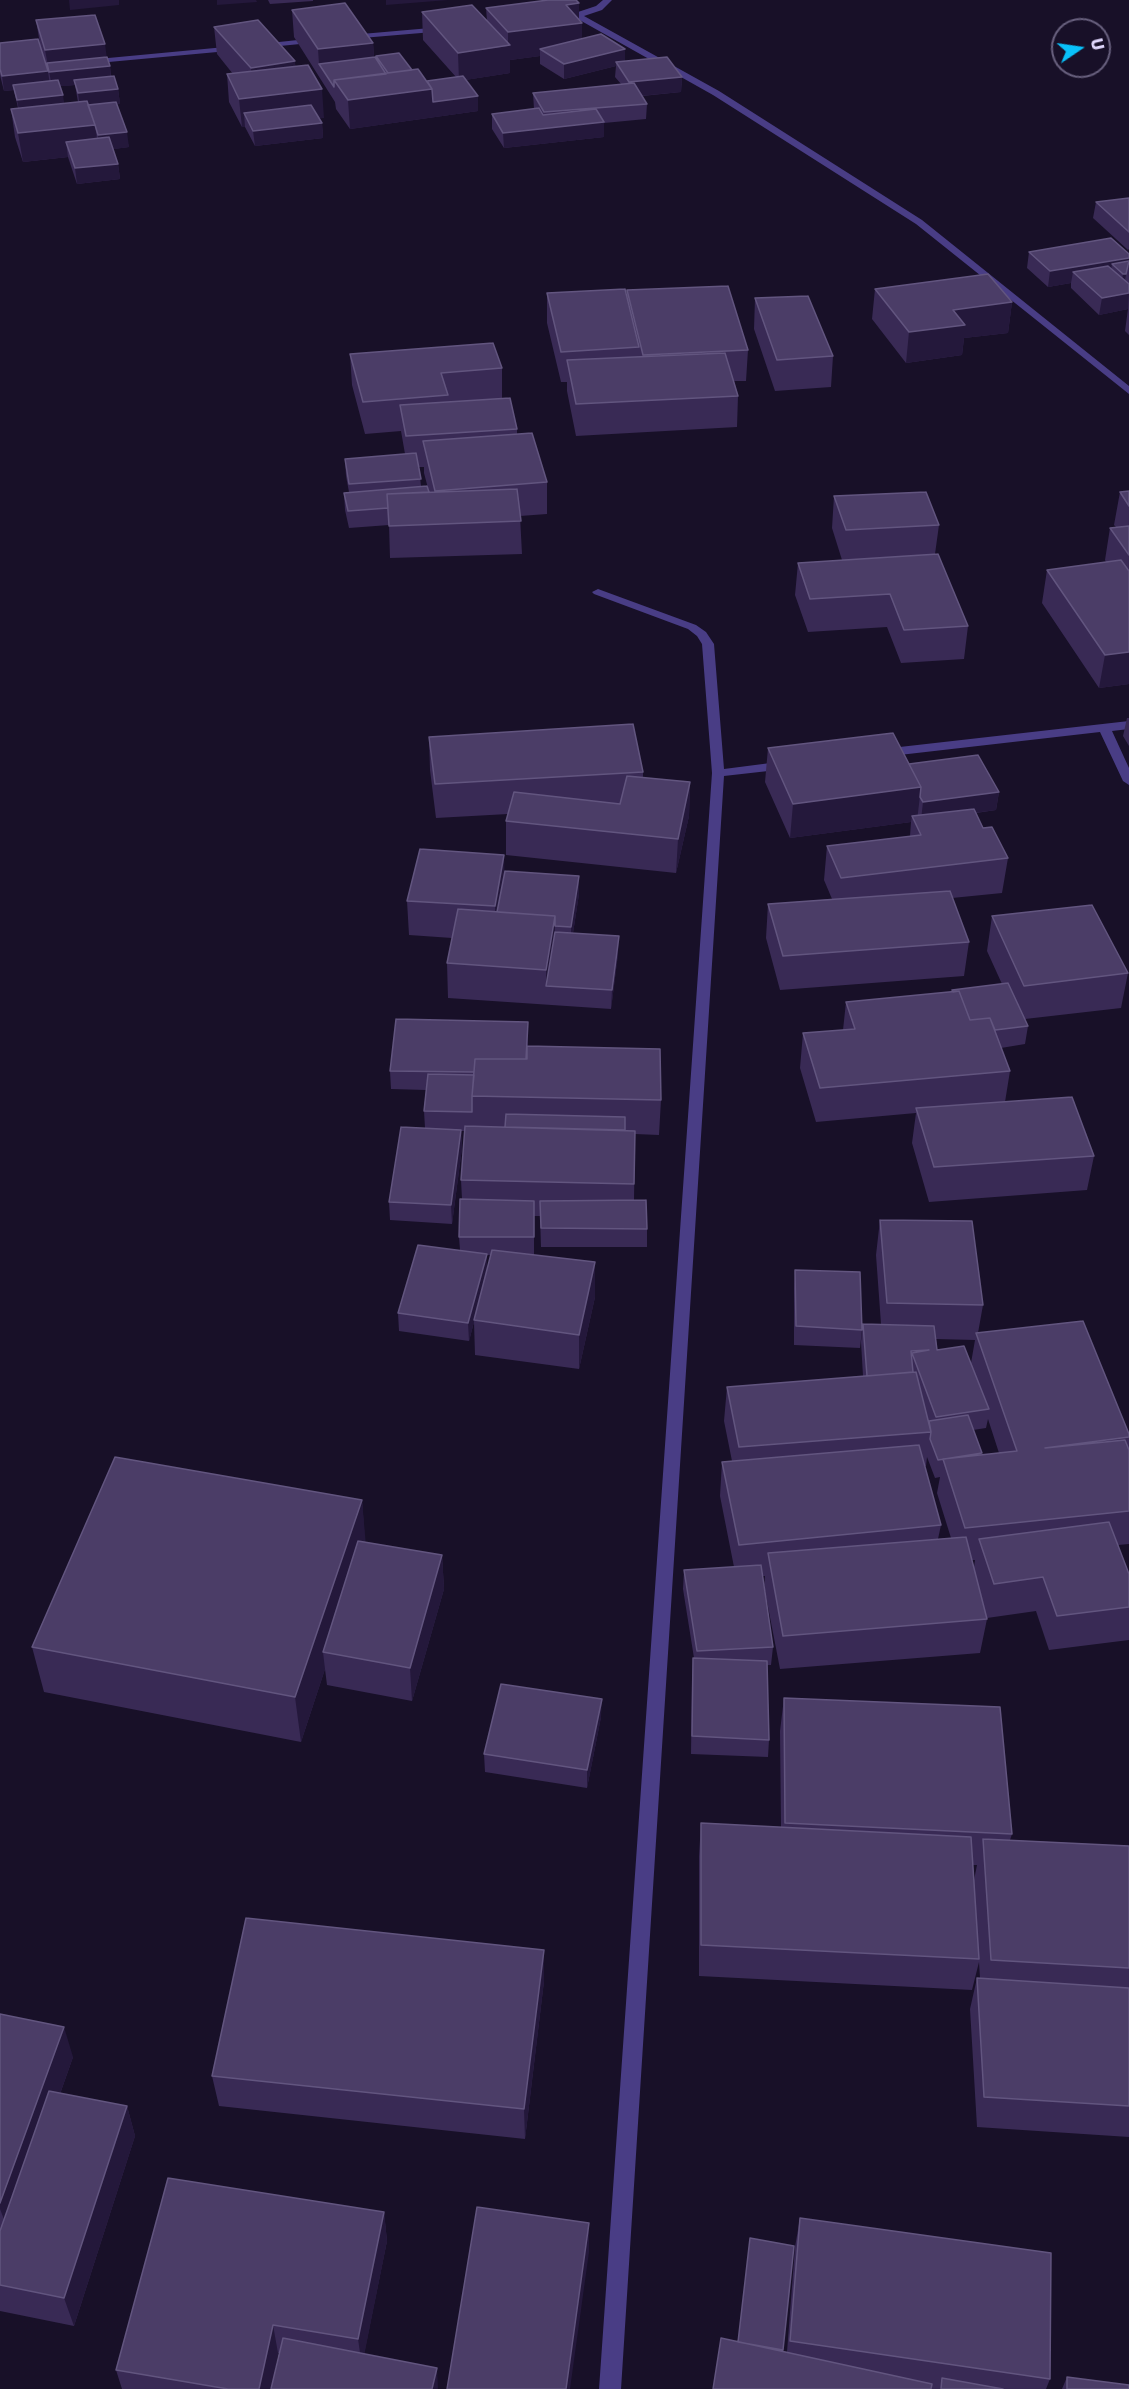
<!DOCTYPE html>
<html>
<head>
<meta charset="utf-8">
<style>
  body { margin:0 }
  #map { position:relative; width:1129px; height:2389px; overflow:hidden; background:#181028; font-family:Rubik,sans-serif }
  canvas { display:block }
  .north { position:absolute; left:1051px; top:18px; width:60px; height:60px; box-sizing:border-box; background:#181028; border:2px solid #68607e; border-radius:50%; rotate:77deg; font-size:16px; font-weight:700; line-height:24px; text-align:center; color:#e1d8fe }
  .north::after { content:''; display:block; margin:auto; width:21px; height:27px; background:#09c1f9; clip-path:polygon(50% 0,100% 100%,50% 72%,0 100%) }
</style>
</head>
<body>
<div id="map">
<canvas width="1129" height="2389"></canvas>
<div class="north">U</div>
</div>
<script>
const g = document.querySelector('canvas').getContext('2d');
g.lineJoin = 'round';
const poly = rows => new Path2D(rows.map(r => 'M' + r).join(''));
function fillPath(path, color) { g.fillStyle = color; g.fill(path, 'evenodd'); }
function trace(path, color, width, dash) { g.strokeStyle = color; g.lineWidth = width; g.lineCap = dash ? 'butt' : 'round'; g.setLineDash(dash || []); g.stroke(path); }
const minor = poly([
  [546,0,556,0,578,12,596,6,603,0,612,0,602,10,584,16,719,91,922,220,1129,386,1129,394,916,224,713,95,576,18,568,19,567,17,570,15,546,0],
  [442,27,445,27,445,31,350,39,346,37,350,35,442,27],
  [317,38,321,40,320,42,260,48,256,46,260,44,317,38],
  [236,46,240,48,239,50,87,64,83,62,87,60,236,46],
  [598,589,696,625,706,632,714,644,724,769,786,761,792,765,786,769,724,776,621,2389,599,2389,712,773,702,644,697,636,688,629,594,594,592,592,598,589],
  [1129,721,1129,729,1112,731,1129,768,1129,785,1123,781,1100,732,882,757,876,753,882,749,1129,721]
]);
const wall = poly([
  [268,0,313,0,313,1,270,4],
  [543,0,576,0,579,19,582,23,582,39,625,61,682,77,681,92,642,96,647,104,646,119,604,123,604,137,504,148,492,129,492,114,534,109,533,93,621,84,615,77,616,66,564,79,540,64,540,56,510,60,510,73,465,80,478,111,350,129,336,109,335,102,294,37,292,10,373,43,374,57,376,58,376,56,412,70,427,81,456,77,423,40,422,12,487,21,486,8,543,1],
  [36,20,107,57,110,66,111,77,118,89,120,104,117,104,129,147,113,149,118,164,120,179,77,184,68,157,23,162,15,137,11,109,18,108,14,90,4,91,0,75,0,43,40,44],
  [75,85,78,102,64,104,60,86],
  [214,27,296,66,324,118,319,118,322,123,323,138,255,146,245,127,242,127,229,102,227,74,233,74,217,54],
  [1129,198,1129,249,1128,250,1093,218,1096,202],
  [1029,252,1129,254,1129,335,1125,331,1128,309,1099,315,1071,288,1071,283,1048,287,1027,268],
  [875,289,1012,302,1008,333,964,338,962,355,906,363,872,319],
  [627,290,748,350,746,381,734,381,738,396,737,427,576,436,567,391,567,382,561,382,547,323,547,293,627,298],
  [755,298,833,356,831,387,775,391,754,329],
  [350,354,502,368,502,399,517,429,517,434,547,482,547,514,520,516,522,554,390,558,389,525,349,528,345,510,344,493,349,492,346,476,345,459,405,454,401,431,365,434,352,385],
  [419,467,424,467,424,473,429,492,421,486],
  [1129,491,1129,684,1099,688,1042,603,1047,570,1106,562,1105,560,1110,528,1116,527,1114,525,1120,492],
  [834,496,939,525,935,554,968,626,964,659,901,663,887,627,808,632,795,595,798,563,842,560,832,528],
  [1127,718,1129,718,1129,746,1123,736],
  [429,737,643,772,643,778,690,782,689,816,676,873,506,855,506,821,508,814,436,818,430,770],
  [768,748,909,764,999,792,996,810,976,813,983,828,1008,858,1002,893,952,898,969,942,964,976,780,990,766,938,768,904,832,899,824,880,827,846,910,836,911,822,790,838,765,782],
  [505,871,579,894,573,933,618,954,611,1009,448,998,447,963,452,938,409,935,407,901],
  [992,916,1128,973,1121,1008,1025,1019,1028,1026,1025,1044,1001,1048,1010,1071,1005,1102,1094,1156,1087,1190,929,1202,912,1143,916,1113,816,1122,800,1068,803,1033,843,1030,846,1002,952,992,952,990,1002,984,987,951],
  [528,1040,528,1046,661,1100,659,1135,635,1134,634,1200,647,1229,647,1247,541,1247,540,1216,534,1216,534,1255,595,1262,595,1297,579,1369,475,1355,474,1322,469,1341,399,1331,398,1313,460,1250,459,1237,462,1199,461,1180,465,1131,461,1131,462,1148,452,1224,390,1220,389,1202,425,1128,424,1111,426,1090,391,1089,390,1071],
  [487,1255,491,1255,487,1269],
  [880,1220,983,1305,978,1333,1129,1434,1129,1544,1118,1545,1129,1574,1129,1640,1049,1650,1036,1611,987,1618,984,1608,987,1619,980,1653,780,1669,764,1586,765,1576,763,1576,773,1647,771,1665,767,1665,769,1740,768,1757,691,1754,692,1676,694,1658,683,1589,684,1570,734,1567,720,1496,722,1462,732,1461,724,1421,727,1387,863,1376,861,1342,863,1324,881,1324,876,1255],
  [936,1339,975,1340,971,1363,937,1350],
  [988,1419,999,1453,981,1455,982,1453,973,1430,986,1428],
  [927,1457,935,1478,940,1477,937,1493,951,1538,938,1539,941,1525,924,1466,926,1466],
  [972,1560,975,1560,974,1567],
  [795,1270,862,1330,860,1348,794,1345,794,1288],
  [362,1500,365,1542,442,1555,444,1589,412,1701,327,1685,325,1669,301,1742,44,1692,32,1647],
  [784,1698,1012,1834,1010,1840,1129,1846,1129,2137,977,2127,970,2009,977,1978,980,1978,979,1962,972,1990,699,1976,699,1856,701,1823,781,1827,780,1731],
  [973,1865,977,1865,974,1880],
  [601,1717,587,1788,485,1772,484,1754],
  [544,1950,544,1981,525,2139,219,2106,212,2076],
  [0,2014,73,2057,60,2094,127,2106,135,2136,74,2326,0,2311],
  [384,2212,387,2241,364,2354,438,2389,122,2389,116,2370],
  [278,2353,280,2353,272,2382],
  [800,2218,1050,2379,1046,2389,713,2389,738,2342,794,2246,783,2351,787,2352,795,2247],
  [1067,2377,1129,2389,1062,2389]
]);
const shadedWall = poly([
  [69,0,119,0,119,5,70,10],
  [217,0,256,0,257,2,217,5],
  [386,0,448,0,386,5],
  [579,3,579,23,582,23,582,50,540,49,540,56,510,60,510,73,459,81,458,53,508,46,508,32,566,5],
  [373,43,375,70,319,64,318,49],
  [105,44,108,66,110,66,111,81,74,80,75,85,52,87,45,50],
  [625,49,625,63,616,62,616,66,564,79,564,64],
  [295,61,297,89,253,96,251,68],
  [48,71,50,86,13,85,14,90,4,91,2,76],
  [682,77,681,92,629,97,629,82],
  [118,89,120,104,80,108,78,93],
  [322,89,324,118,251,126,244,113,245,127,242,127,239,99],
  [432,89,478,96,478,111,350,129,348,100],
  [63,95,65,110,20,115,17,100],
  [604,122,604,137,504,148,503,133],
  [322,123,323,138,255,146,253,131],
  [95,125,99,153,66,142,68,157,23,162,18,133],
  [127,132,129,147,100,151,98,135],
  [118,164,120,179,77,184,75,168],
  [1129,258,1129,266,1128,265,1123,290,1120,290,1123,274,1112,264,1110,277,1073,272,1071,283,1048,287,1050,271],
  [1129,293,1128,309,1099,315,1102,298],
  [1012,302,1008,333,964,338,962,355,906,363,909,332,953,310],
  [1129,652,1129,684,1099,688,1105,655],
  [690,782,689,816,676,873,678,839],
  [921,787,917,821,912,816,911,822,790,838,793,804],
  [999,792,996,810,921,820,923,802],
  [504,855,505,889,495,922,495,906],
  [579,876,579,894,571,946,571,927],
  [555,916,555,950,546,986,546,970],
  [619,936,618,954,611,1009,612,990],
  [528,1022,528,1040,525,1092,525,1074],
  [461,1130,462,1148,452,1224,451,1205],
  [487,1254,487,1272,469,1341,468,1323],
  [595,1262,595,1297,579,1369,579,1335],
  [362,1500,366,1546,323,1652,325,1669,301,1742,295,1697],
  [442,1555,444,1589,412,1701,410,1668],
  [602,1699,601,1717,587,1788,587,1770],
  [544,1950,544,1981,525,2139,524,2109],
  [64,2027,73,2057,10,2235,0,2209,0,2203],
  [127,2106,135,2136,74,2326,64,2298],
  [384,2212,387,2241,362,2366,358,2339],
  [589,2223,589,2252,570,2389,566,2389],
  [273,2325,278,2353,271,2389,259,2389],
  [437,2368,438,2389,432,2389]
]);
const building = poly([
  [548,0,576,0,579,3,566,5,582,23,508,32,486,8,548,0],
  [345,3,373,43,318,49,292,10,345,3],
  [472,5,510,45,458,53,422,12,472,5],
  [95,15,105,44,45,50,36,20,95,15],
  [258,20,295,61,251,68,214,27,258,20],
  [601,34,625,49,564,64,540,49,601,34],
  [38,39,48,71,2,76,0,69,0,43,38,39],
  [399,53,412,70,388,73,376,56,399,53],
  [107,57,110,66,49,72,47,63,107,57],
  [375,57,386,74,334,80,334,87,319,64,375,57],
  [667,57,682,77,629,82,616,62,667,57],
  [308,65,322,89,239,99,227,74,308,65],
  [418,69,432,89,348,100,334,80,418,69],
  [114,76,118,89,78,93,74,80,114,76],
  [463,76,478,96,433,102,432,89,427,81,463,76],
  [58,80,63,95,17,100,13,85,58,80],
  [634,83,647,104,544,112,533,93,634,83],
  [87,101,95,125,18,133,11,109,87,101],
  [116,102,127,132,98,135,95,125,88,105,116,102],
  [311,105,322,123,253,131,244,113,311,105],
  [539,108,543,115,596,109,604,122,503,133,492,114,539,108],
  [109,137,118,164,75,168,66,142,109,137],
  [1129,198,1129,232,1096,202,1129,198],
  [1111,238,1129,254,1129,258,1050,271,1029,252,1111,238],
  [1129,261,1126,274,1123,274,1112,264,1129,261],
  [1108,266,1129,284,1129,293,1102,298,1073,272,1108,266],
  [988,274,1012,302,953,310,965,325,909,332,875,289,988,274],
  [728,286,748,350,643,355,627,290,728,286],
  [625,289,639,347,561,352,547,293,625,289],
  [808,296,833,356,777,360,755,298,808,296],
  [493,343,502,368,441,373,448,395,363,402,350,354,493,343],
  [725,353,738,396,576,404,567,360,725,353],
  [510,398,517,429,406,436,400,405,510,398],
  [532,433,547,482,435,491,423,441,532,433],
  [416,453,421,479,349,484,345,459,416,453],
  [427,486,429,492,387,494,388,508,348,511,344,493,427,486],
  [517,489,521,521,389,526,387,494,517,489],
  [1129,491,1129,506,1120,492,1129,491],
  [926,492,939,525,846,530,834,496,926,492],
  [1129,526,1129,555,1110,528,1129,526],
  [938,554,968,626,904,630,890,594,810,599,798,563,938,554],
  [1121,560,1129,571,1129,652,1105,655,1047,570,1121,560],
  [633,724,643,772,435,784,429,737,633,724],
  [893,733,921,787,793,804,768,748,893,733],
  [978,755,999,792,923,802,920,797,921,787,909,764,978,755],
  [627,776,690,782,678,839,506,821,514,792,620,804,627,776],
  [974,809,983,828,992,827,1008,858,841,878,827,846,921,835,912,816,974,809],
  [420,849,504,855,495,906,407,901,420,849],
  [505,871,579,876,571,927,555,926,555,916,497,912,505,871],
  [950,891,969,942,783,956,768,904,950,891],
  [1092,905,1128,973,1024,986,992,916,1092,905],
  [458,909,555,916,546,970,447,963,458,909],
  [555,932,619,936,612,990,546,986,555,932],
  [1008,983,1028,1026,995,1030,990,1018,970,1020,959,991,953,992,952,990,1008,983],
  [959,991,970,1020,990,1018,1010,1071,820,1088,803,1033,855,1029,846,1002,959,991],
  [396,1019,528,1022,526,1059,475,1059,474,1072,390,1071,396,1019],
  [527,1046,660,1049,661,1100,472,1096,475,1059,527,1059,527,1046],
  [428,1074,474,1075,472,1096,472,1112,424,1111,428,1074],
  [1072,1097,1094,1156,934,1167,916,1108,1072,1097],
  [506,1114,625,1117,625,1130,505,1127,506,1114],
  [465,1126,635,1131,634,1184,461,1180,465,1126],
  [401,1127,461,1130,451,1205,389,1202,401,1127],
  [460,1199,534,1201,534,1237,459,1237,460,1199],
  [646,1200,647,1229,541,1228,540,1201,646,1200],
  [880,1220,972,1221,983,1305,887,1303,880,1220],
  [418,1245,487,1254,468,1323,398,1313,418,1245],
  [492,1250,595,1262,579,1335,474,1320,492,1250],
  [795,1270,860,1272,862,1330,796,1326,795,1270],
  [1083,1321,1129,1434,1129,1437,1045,1448,1125,1440,1129,1450,1129,1511,965,1528,943,1459,1017,1451,976,1333,1083,1321],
  [863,1324,934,1326,937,1350,964,1346,989,1409,936,1417,912,1353,929,1350,911,1351,913,1372,867,1376,863,1324],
  [916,1372,931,1432,739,1447,727,1387,916,1372],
  [968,1415,982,1453,938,1460,930,1439,931,1432,929,1421,968,1415],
  [919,1445,941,1525,739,1545,722,1462,919,1445],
  [115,1457,362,1500,295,1697,32,1647,115,1457],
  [1109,1522,1129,1574,1129,1607,1057,1616,1043,1577,994,1584,979,1539,1109,1522],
  [966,1537,987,1619,783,1636,768,1553,966,1537],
  [358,1541,442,1555,410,1668,323,1652,358,1541],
  [761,1565,773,1647,697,1651,684,1570,761,1565],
  [693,1658,767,1661,769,1740,692,1736,693,1658],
  [501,1684,602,1699,587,1770,484,1754,501,1684],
  [784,1698,1000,1707,1012,1834,785,1823,784,1698],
  [701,1823,971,1837,979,1959,701,1945,701,1823],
  [983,1839,1129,1846,1129,1968,991,1960,983,1839],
  [246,1918,544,1950,524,2109,212,2076,246,1918],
  [977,1978,1129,1988,1129,2106,984,2097,977,1978],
  [0,2014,64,2027,0,2203,0,2014],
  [49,2091,127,2106,64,2298,0,2285,0,2231,49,2091],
  [168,2178,384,2212,358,2339,273,2325,259,2389,228,2389,116,2370,168,2178],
  [477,2207,589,2223,566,2389,447,2389,477,2207],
  [800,2218,1051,2253,1050,2379,790,2341,800,2218],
  [750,2238,794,2246,783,2350,738,2342,750,2238],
  [283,2338,437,2368,432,2389,271,2389,283,2338],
  [721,2338,932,2384,931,2389,713,2389,721,2338],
  [1067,2377,1129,2385,1129,2389,1067,2389,1067,2377],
  [942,2378,1003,2389,941,2389,942,2378]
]);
fillPath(minor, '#493d85');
fillPath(wall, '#392a55');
fillPath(shadedWall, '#24183b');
fillPath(building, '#4b3d67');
trace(building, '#62557f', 1.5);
</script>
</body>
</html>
